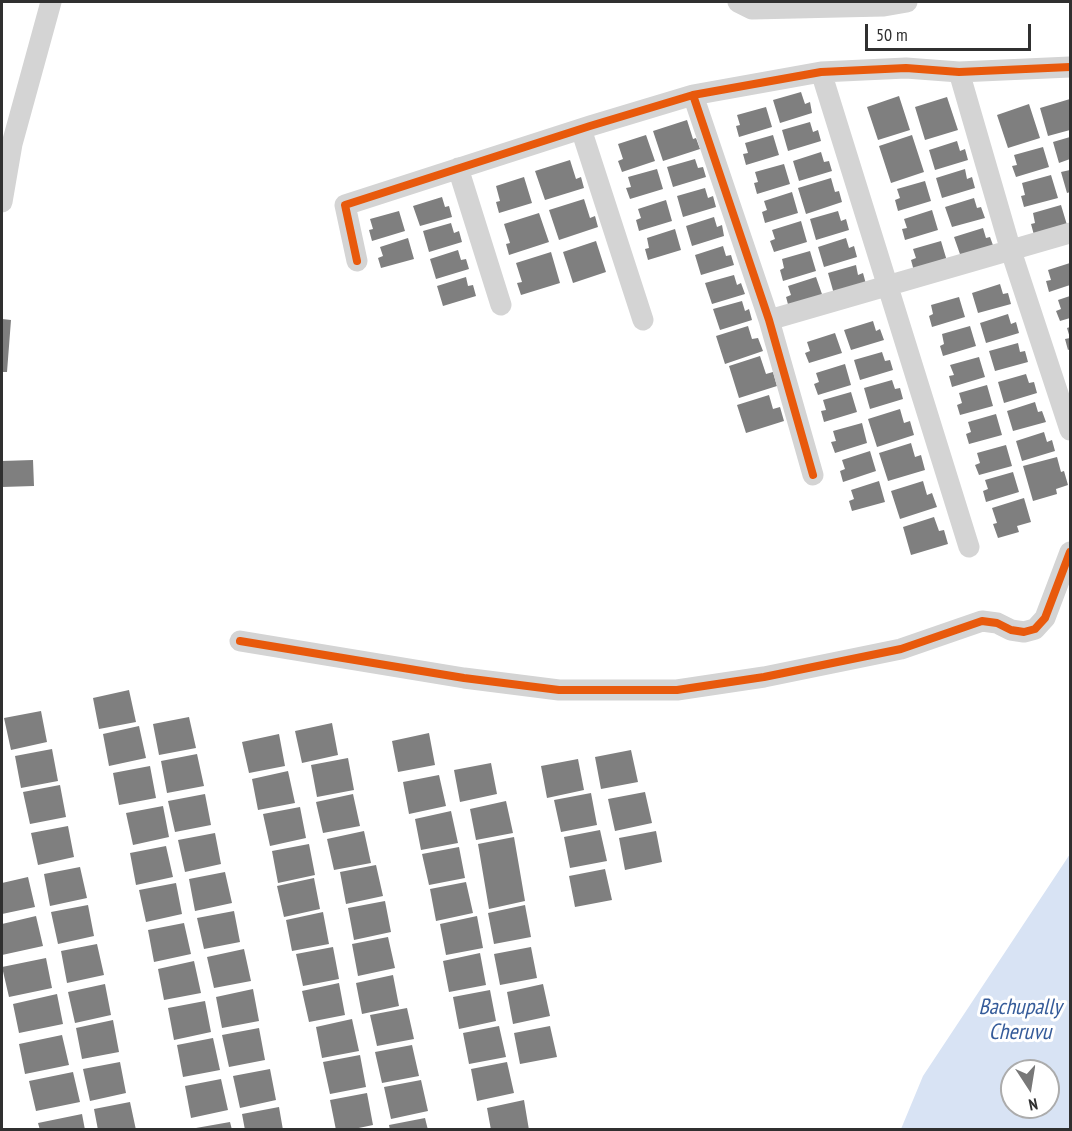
<!DOCTYPE html>
<html>
<head>
<meta charset="utf-8">
<style>
  body { margin:0 }
  #map { position:relative; width:1072px; height:1131px; overflow:hidden; background:#fff; font-family:"PT Sans Narrow",sans-serif }
  canvas { display:block }
  .frame { position:absolute; inset:0; border:3px solid #303030; pointer-events:none }
  .north { position:absolute; left:1000px; top:1059px; width:60px; height:60px; box-sizing:border-box; background:#fff; border:2px solid #acacac; border-radius:50%; rotate:168deg; font-size:16px; font-weight:700; line-height:24px; text-align:center; color:#303030 }
  .north::after { content:''; display:block; margin:auto; width:21px; height:27px; background:#787878; clip-path:polygon(50% 0,100% 100%,50% 72%,0 100%) }
  .scale { position:absolute; left:865px; top:24px; width:166px; height:27px; box-sizing:border-box; border:3px solid #303030; border-top:0; padding-left:8px; font-size:18px; line-height:21px; white-space:nowrap; color:#303030; -webkit-text-stroke:4px #fff; paint-order:stroke }
</style>
</head>
<body>
<div id="map">
<canvas width="1072" height="1131"></canvas>
<div class="frame"></div>
<div class="north">N</div>
<div class="scale">50 m</div>
</div>
<script>
const g = document.querySelector('canvas').getContext('2d');
g.lineJoin = 'round';
function fillPath(path, color) { g.fillStyle = color; g.fill(path, 'evenodd'); }
const poly = rows => new Path2D(rows.map(r => 'M' + r).join(''));
function trace(path, color, width, dash) { g.strokeStyle = color; g.lineWidth = width; g.lineCap = dash ? 'butt' : 'round'; g.setLineDash(dash || []); g.stroke(path); }
function label(font, color, halo, rows, align = 'center') {
  g.font = font + ' "PT Sans Narrow",sans-serif'; g.lineWidth = 6; g.setLineDash([]); g.textBaseline = 'middle'; g.strokeStyle = halo; g.fillStyle = color; for (const [text, x, y, turn = 0] of rows) {
    g.save(); g.translate(x, y); g.rotate((+turn || 0) * Math.PI / 180); g.textAlign = isNaN(turn) ? turn : align; if (halo) g.strokeText(text, 0, 0); g.fillText(text, 0, 0); g.restore();
  }
}
const water = poly([
  [1070,854,1070,1129,901,1129,923,1076],
  [1012,1071,1048,1071,1048,1107,1012,1107]
]);
const building = poly([
  [801,92,805,104,810,102,812,113,780,123,773,100],
  [899,96,910,130,878,140,867,107],
  [947,97,958,130,925,140,915,107],
  [1070,99,1070,130,1048,136,1040,108],
  [1029,104,1040,138,1008,148,997,115],
  [766,107,772,127,739,137,736,126,740,125,737,115],
  [687,120,693,139,696,138,700,149,663,161,653,131],
  [810,122,813,132,818,130,821,141,788,151,782,130],
  [646,135,655,161,622,172,618,161,623,159,618,144],
  [773,135,779,155,746,165,743,154,748,153,745,143],
  [912,135,924,172,891,183,879,146],
  [1070,137,1070,159,1059,163,1053,142],
  [957,141,960,151,965,149,968,160,935,170,929,150],
  [1043,147,1049,167,1016,177,1012,166,1017,165,1014,155],
  [821,152,824,162,829,161,832,171,799,181,793,161],
  [695,159,698,168,703,167,706,177,673,187,667,167],
  [570,160,576,179,581,177,584,188,545,200,535,171],
  [784,164,790,184,757,194,754,183,758,182,755,172],
  [657,169,663,189,630,199,626,188,631,187,628,177],
  [965,169,967,179,972,177,975,188,942,198,936,178],
  [1070,170,1070,192,1067,193,1061,172],
  [1051,175,1058,198,1024,207,1021,196,1025,195,1022,183],
  [524,177,532,203,499,213,496,202,500,201,496,186],
  [831,178,835,192,839,191,842,202,806,214,798,188],
  [925,181,931,201,898,211,895,200,900,198,897,189],
  [705,188,708,198,713,196,716,207,683,217,677,196],
  [792,192,798,213,765,223,762,212,767,210,764,201],
  [442,197,445,207,449,206,452,217,420,226,413,206],
  [974,198,977,208,981,207,985,218,952,227,945,207],
  [584,199,590,218,595,216,598,227,559,240,549,210],
  [666,200,672,221,639,231,636,220,641,218,638,209],
  [1061,205,1067,225,1034,235,1031,224,1035,223,1033,213],
  [932,210,938,230,905,240,902,229,907,228,904,219],
  [399,211,405,231,372,241,369,230,373,229,370,219],
  [838,211,841,221,846,219,849,230,816,240,810,219],
  [539,213,549,242,509,255,506,244,510,243,504,224],
  [714,217,717,227,722,225,724,236,692,246,686,226],
  [801,221,807,242,774,252,770,241,775,239,772,230],
  [451,223,454,233,459,231,462,242,429,252,423,231],
  [983,228,986,238,990,237,994,248,961,257,954,237],
  [675,229,681,250,648,260,645,249,649,248,647,238],
  [408,238,414,259,381,268,378,258,383,256,380,247],
  [846,238,849,248,854,246,857,257,824,267,818,247],
  [596,241,606,272,573,283,563,252],
  [941,241,947,261,914,271,911,260,916,258,913,249],
  [723,246,726,256,731,255,734,265,701,275,695,255],
  [458,250,461,260,466,259,469,269,436,279,430,259],
  [810,251,816,271,783,281,780,270,784,268,782,259],
  [551,252,560,283,521,295,517,283,522,282,516,263],
  [1070,263,1070,285,1049,292,1046,281,1051,280,1048,270],
  [856,265,858,275,863,273,866,284,834,294,828,273],
  [734,275,737,285,741,283,745,294,712,304,705,283],
  [466,277,468,286,473,285,476,296,443,306,437,286],
  [816,277,823,297,789,308,786,297,791,295,788,286],
  [1000,284,1003,294,1008,293,1011,304,978,313,972,293],
  [1070,296,1070,318,1060,321,1056,311,1061,309,1058,300],
  [959,297,965,317,932,327,929,316,933,314,931,305],
  [742,301,745,311,749,309,752,320,720,330,713,309],
  [1008,314,1011,324,1016,322,1019,333,986,343,980,323],
  [2,319,11,320,7,372,2,372],
  [873,321,876,331,880,329,884,340,851,350,844,330],
  [748,326,752,339,758,338,763,351,725,364,716,336],
  [970,326,976,346,943,356,940,346,944,344,942,334],
  [1070,327,1070,349,1068,350,1065,339,1070,338,1067,328],
  [835,333,842,353,809,363,805,353,810,351,807,342],
  [1018,343,1020,352,1025,351,1028,362,995,371,989,351],
  [882,352,885,361,890,360,893,370,860,380,854,360],
  [760,356,766,374,773,372,777,386,739,398,729,366],
  [979,357,985,377,952,387,949,376,954,375,950,365],
  [845,364,851,385,818,395,814,384,819,382,816,373],
  [1026,374,1029,383,1034,382,1037,393,1004,403,998,382],
  [892,380,895,389,900,388,903,399,870,409,864,388],
  [987,385,993,406,960,415,957,405,962,403,959,393],
  [851,392,857,412,824,422,821,411,826,410,823,400],
  [769,395,773,409,780,407,784,421,746,433,737,405],
  [1035,402,1038,412,1042,411,1046,422,1013,431,1007,411],
  [900,409,904,423,910,421,914,435,877,447,868,419],
  [996,414,1002,435,969,444,966,434,971,432,968,422],
  [862,423,867,443,835,453,831,442,836,441,833,431],
  [1044,432,1047,442,1052,440,1055,451,1022,461,1016,441],
  [911,443,915,457,921,455,925,470,888,481,879,453],
  [1006,445,1012,466,979,475,975,465,980,463,977,453],
  [870,451,876,471,843,482,840,471,845,469,842,460],
  [1057,457,1061,472,1064,471,1068,485,1056,489,1057,494,1033,501,1023,466],
  [33,460,34,486,2,487,2,461],
  [1013,472,1019,492,986,502,983,491,988,489,985,480],
  [879,481,885,502,852,511,849,501,854,499,851,490],
  [923,481,927,495,932,493,937,507,900,519,891,491],
  [1024,498,1031,522,1017,526,1019,532,998,538,993,524,997,523,992,508],
  [934,517,939,531,944,530,948,544,911,555,903,527],
  [129,690,136,722,99,729,93,698],
  [41,711,47,742,11,750,4,718],
  [189,717,196,748,159,755,153,724],
  [332,723,338,755,302,763,295,731],
  [139,726,146,758,109,766,103,734],
  [429,733,435,765,398,772,392,741],
  [279,734,285,766,249,773,242,742],
  [52,749,58,781,21,788,15,756],
  [631,750,638,782,601,789,595,757],
  [197,754,204,786,167,793,161,761],
  [348,758,354,790,317,797,311,765],
  [578,759,584,790,547,798,541,766],
  [491,763,497,794,460,802,454,770],
  [150,766,156,798,119,805,113,773],
  [288,771,295,803,258,810,252,779],
  [439,775,446,806,409,814,403,782],
  [60,785,66,817,30,824,23,792],
  [645,792,652,823,615,831,608,799],
  [591,793,597,825,561,832,554,800],
  [205,794,211,825,175,832,168,801],
  [353,794,360,826,323,833,316,802],
  [506,801,513,833,476,840,470,809],
  [163,806,169,837,133,845,126,813],
  [300,807,306,838,270,846,263,814],
  [451,811,458,843,421,850,415,819],
  [68,826,74,857,38,865,31,833],
  [600,830,607,861,570,868,564,837],
  [364,831,371,863,334,870,327,839],
  [656,831,662,862,625,870,619,838],
  [215,833,221,864,185,872,178,840],
  [514,837,525,901,489,909,478,844],
  [309,844,315,875,278,883,272,851],
  [166,846,173,877,136,885,130,853],
  [459,847,465,878,429,885,422,854],
  [376,865,383,896,346,904,340,872],
  [80,867,87,898,50,906,44,874],
  [605,869,612,900,575,907,569,876],
  [225,872,232,903,195,911,189,879],
  [28,877,35,907,2,914,2,883],
  [314,878,320,909,284,917,277,886],
  [466,882,473,913,436,921,430,889],
  [176,883,182,914,146,922,139,890],
  [385,901,391,932,354,940,348,908],
  [88,905,94,936,58,944,51,912],
  [525,905,531,937,494,944,488,913],
  [234,911,240,942,204,949,197,918],
  [323,912,329,944,292,951,286,920],
  [36,916,43,946,2,955,2,924],
  [477,916,483,948,446,955,440,924],
  [184,923,191,954,154,962,148,930],
  [388,937,395,968,358,976,352,944],
  [97,944,104,975,67,983,61,951],
  [333,947,339,979,303,986,296,954],
  [531,947,537,978,500,985,494,954],
  [244,949,251,981,214,988,207,957],
  [480,953,486,985,449,992,443,961],
  [46,958,52,988,9,997,2,967],
  [194,961,201,993,164,1000,158,969],
  [393,975,399,1006,362,1014,356,983],
  [339,983,345,1015,309,1022,302,991],
  [105,984,111,1015,75,1023,68,992],
  [543,984,550,1016,513,1024,507,992],
  [253,989,259,1021,222,1028,216,997],
  [490,990,496,1021,459,1029,453,997],
  [57,994,63,1024,19,1033,13,1004],
  [205,1001,211,1032,174,1040,168,1008],
  [407,1008,414,1039,377,1046,370,1015],
  [352,1019,359,1051,322,1058,316,1027],
  [113,1020,119,1052,82,1059,76,1028],
  [499,1026,506,1057,469,1064,463,1033],
  [550,1026,557,1057,520,1064,514,1033],
  [259,1028,265,1060,229,1067,222,1035],
  [62,1035,69,1065,25,1074,19,1044],
  [213,1038,220,1070,183,1077,177,1045],
  [412,1045,419,1076,382,1083,375,1052],
  [360,1055,366,1087,330,1094,323,1062],
  [120,1062,126,1093,90,1101,83,1069],
  [507,1062,514,1093,477,1101,471,1069],
  [270,1069,276,1100,240,1108,233,1076],
  [73,1072,80,1102,36,1111,29,1081],
  [221,1079,228,1110,191,1118,185,1086],
  [421,1080,428,1111,391,1119,384,1087],
  [367,1093,373,1125,349,1130,336,1130,330,1100],
  [524,1100,529,1130,491,1130,487,1108],
  [130,1102,136,1130,98,1130,94,1109],
  [279,1107,283,1130,245,1130,242,1114],
  [82,1114,85,1130,40,1130,38,1123],
  [425,1118,428,1130,390,1130,389,1125],
  [230,1122,232,1130,196,1130,196,1128]
]);
const minor = poly([
  [738,2,752,9,884,6,907,2],
  [821,72,969,547],
  [959,72,1011,251,1070,430],
  [693,95,821,72,906,68,959,72,1070,67],
  [581,129,643,320],
  [458,168,501,305],
  [2,202,12,144,51,2],
  [357,261,345,205,590,126,693,95,769,320,813,475],
  [769,320,1070,233],
  [240,641,464,678,559,690,677,690,764,677,901,649,982,621,997,623,1011,630,1024,632,1035,629,1045,618,1070,552]
]);
const cycleway = poly([
  [693,95,821,72,906,68,959,72,1070,67],
  [357,261,345,205,590,126,693,95,769,320,813,475],
  [240,641,464,678,559,690,677,690,764,677,901,649,982,621,997,623,1011,630,1024,632,1035,629,1045,618,1070,552]
]);
const waterNames = [
  ["Bachupally",1020,1008],
  ["Cheruvu",1020,1033]
];
fillPath(water, '#d8e3f4');
fillPath(building, '#7f7f7f');
trace(minor, '#d4d4d4', 21);
trace(cycleway, '#e8590c', 8);
label('italic 22px', '#365c9a', '#fff', waterNames);
</script>
</body>
</html>
